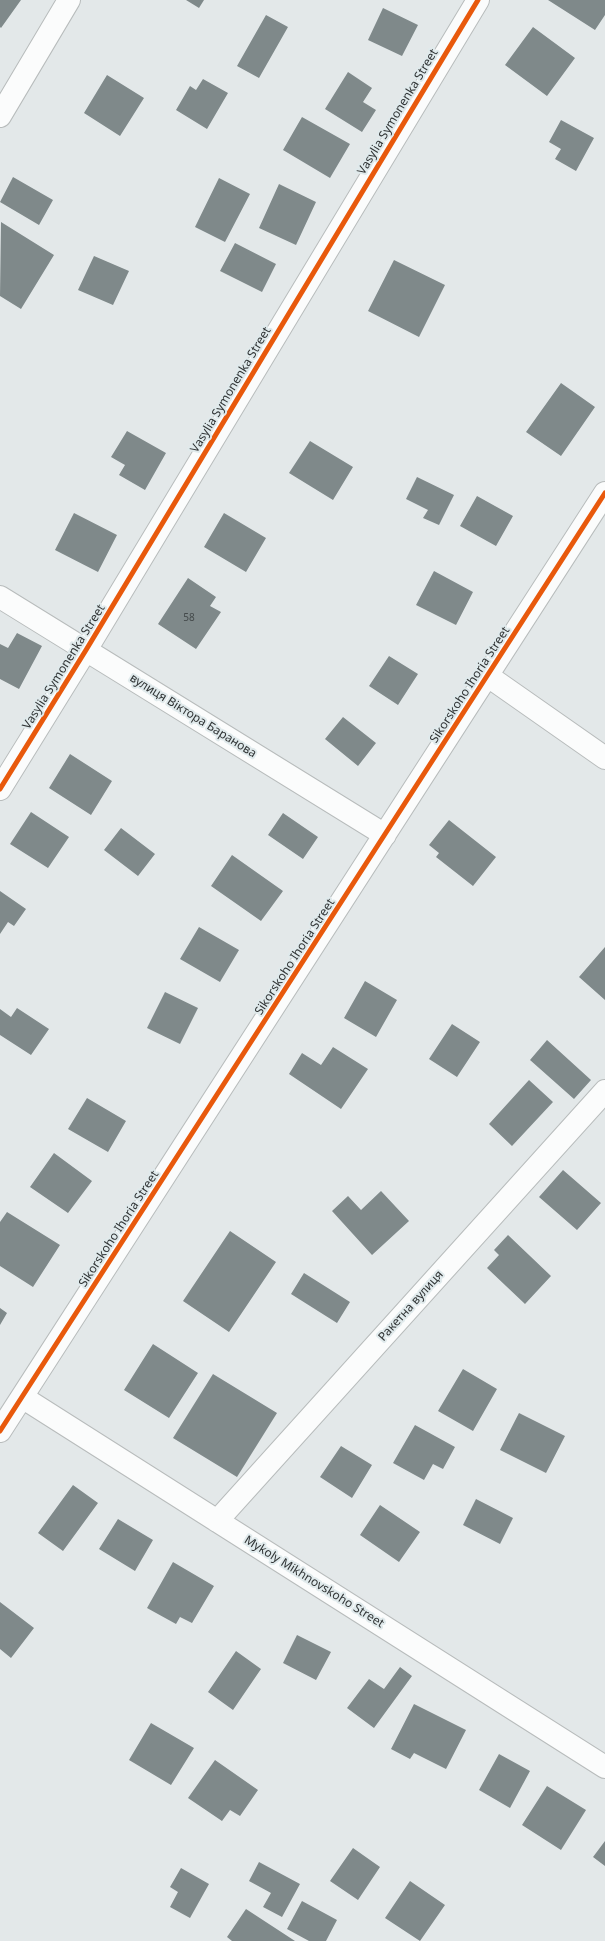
<!DOCTYPE html>
<html>
<head>
<meta charset="utf-8">
<style>
  body { margin:0 }
  canvas { display:block; background:#e3e8e9 }
</style>
</head>
<body>
<canvas width="605" height="1941"></canvas>
<script>
const g = document.querySelector('canvas').getContext('2d');
g.lineJoin = 'round';
function fillPath(path, color) { g.fillStyle = color; g.fill(path, 'evenodd'); }
const poly = rows => new Path2D(rows.map(r => 'M' + r).join(''));
function trace(path, color, width, dash) { g.strokeStyle = color; g.lineWidth = width; g.lineCap = dash ? 'butt' : 'round'; g.setLineDash(dash || []); g.stroke(path); }
function label(font, color, halo, rows, align = 'center') {
  g.font = font + ' "Noto Sans",sans-serif'; g.lineWidth = 4; g.setLineDash([]); g.textBaseline = 'middle'; g.strokeStyle = halo; g.fillStyle = color; for (const [text, x, y, turn = 0] of rows) {
    g.save(); g.translate(x, y); g.rotate((+turn || 0) * Math.PI / 180); g.textAlign = isNaN(turn) ? turn : align; if (halo) g.strokeText(text, 0, 0); g.fillText(text, 0, 0); g.restore();
  }
}
const building = poly([
  [0,0,21,0,1,28,0,27],
  [186,0,204,0,199,8],
  [548,0,605,0,605,15,595,30],
  [383,8,418,25,402,56,368,40],
  [266,15,288,27,259,78,237,66],
  [533,27,575,58,547,96,505,65],
  [348,72,372,88,363,102,376,110,362,132,325,109],
  [107,75,144,98,120,136,84,113],
  [203,79,228,93,207,129,176,110,190,86,196,90],
  [302,117,350,144,330,178,283,150],
  [561,120,594,138,576,171,555,159,561,149,549,142],
  [13,177,53,200,39,225,0,202],
  [219,178,250,194,225,242,195,227],
  [279,184,316,202,296,245,259,228],
  [1,222,54,255,21,309,0,296],
  [235,243,276,264,262,292,220,271],
  [94,256,129,271,113,305,78,290],
  [394,260,445,285,419,337,368,311],
  [561,383,595,407,561,456,526,432],
  [127,431,166,453,145,490,119,475,125,465,111,457],
  [310,441,353,467,333,500,289,473],
  [417,477,454,495,439,525,423,518,428,510,406,499],
  [477,496,513,516,496,546,460,526],
  [74,513,117,535,98,572,55,550],
  [224,513,266,538,246,572,204,547],
  [434,571,473,592,456,625,416,605],
  [188,578,216,597,210,606,221,612,196,649,158,624],
  [17,633,42,646,19,689,0,679,0,644,8,648],
  [389,656,418,674,398,705,369,686],
  [343,717,376,743,358,766,325,739],
  [70,754,112,781,91,815,49,788],
  [31,812,69,837,48,868,10,844],
  [283,813,318,837,303,859,268,835],
  [449,820,496,857,473,886,436,857,439,853,429,845],
  [121,828,155,854,138,876,104,850],
  [232,855,283,891,261,921,211,886],
  [0,891,26,909,14,926,8,922,0,934],
  [199,927,239,950,220,982,180,959],
  [605,947,605,1000,579,977],
  [365,981,397,1000,376,1037,344,1018],
  [165,992,198,1008,180,1044,147,1028],
  [17,1008,49,1029,31,1055,0,1035,0,1009,11,1017],
  [452,1024,480,1042,457,1077,429,1059],
  [547,1040,591,1080,574,1099,530,1060],
  [333,1047,368,1069,341,1109,289,1074,302,1053,321,1065],
  [529,1080,553,1102,512,1146,489,1124],
  [87,1098,126,1121,108,1152,68,1129],
  [54,1153,92,1181,68,1213,30,1187],
  [563,1170,601,1203,577,1230,539,1197],
  [381,1191,409,1221,372,1255,332,1211,348,1196,361,1210],
  [7,1212,60,1245,33,1287,0,1266,0,1222],
  [230,1231,276,1262,229,1332,183,1301],
  [508,1235,551,1276,525,1304,487,1268,499,1255,494,1250],
  [304,1273,350,1302,337,1323,291,1294],
  [0,1308,7,1313,0,1325],
  [153,1344,198,1373,169,1418,124,1390],
  [463,1369,497,1389,473,1431,438,1411],
  [213,1374,277,1413,237,1477,173,1438],
  [519,1413,565,1436,546,1473,500,1450],
  [415,1425,455,1447,443,1469,433,1464,424,1480,393,1463],
  [341,1446,372,1465,352,1498,320,1477],
  [73,1485,98,1503,63,1551,38,1533],
  [476,1499,513,1518,500,1544,463,1525],
  [380,1505,420,1532,399,1562,360,1535],
  [118,1519,153,1540,135,1571,99,1549],
  [173,1562,214,1586,192,1623,180,1617,176,1624,147,1608],
  [0,1602,34,1628,11,1658,0,1649],
  [297,1635,331,1652,316,1680,283,1663],
  [236,1651,261,1669,233,1710,208,1692],
  [400,1667,412,1676,374,1728,347,1708,369,1679,384,1689],
  [414,1704,466,1730,446,1769,414,1753,410,1759,391,1749],
  [151,1723,194,1748,171,1785,129,1760],
  [499,1754,530,1771,510,1808,479,1790],
  [215,1760,258,1790,240,1816,230,1810,222,1821,188,1798],
  [547,1786,586,1810,561,1850,522,1825],
  [605,1841,605,1866,593,1857],
  [353,1848,380,1867,358,1900,330,1881],
  [259,1862,300,1884,282,1917,263,1907,271,1893,249,1881],
  [181,1868,209,1884,190,1918,170,1907,178,1892,170,1887],
  [410,1881,445,1905,420,1941,385,1918],
  [302,1901,337,1920,326,1941,309,1941,287,1929],
  [246,1909,295,1941,232,1941,227,1937]
]);
const minor = poly([
  [0,116,69,0],
  [0,597,385,835],
  [488,676,605,758],
  [0,789,86,650,478,0],
  [22,1397,605,1767],
  [0,1431,605,493],
  [217,1521,605,1091]
]);
const cycleway = poly([
  [0,789,86,650,478,0],
  [0,1431,605,493]
]);
const numberNames = [
  ["58",189,618]
];
const streetNames = [
  ["Vasylia Symonenka Street",398,112,-59],
  ["Vasylia Symonenka Street",231,390,-59],
  ["Vasylia Symonenka Street",64,667,-58],
  ["Sikorskoho Ihoria Street",470,685,-57],
  ["вулиця Віктора Баранова",193,716,32],
  ["Sikorskoho Ihoria Street",295,957,-57],
  ["Sikorskoho Ihoria Street",119,1229,-57],
  ["Ракетна вулиця",411,1306,-48],
  ["Mykoly Mikhnovskoho Street",314,1582,32]
];
fillPath(building, '#7f898a');
trace(minor, '#b8bcbc', 24);
trace(minor, '#fbfcfc', 22);
trace(cycleway, '#e8590c', 5);
label('10px', '#444a4b', null, numberNames);
label('12px', '#313536', '#e0eaec', streetNames);
</script>
</body>
</html>
